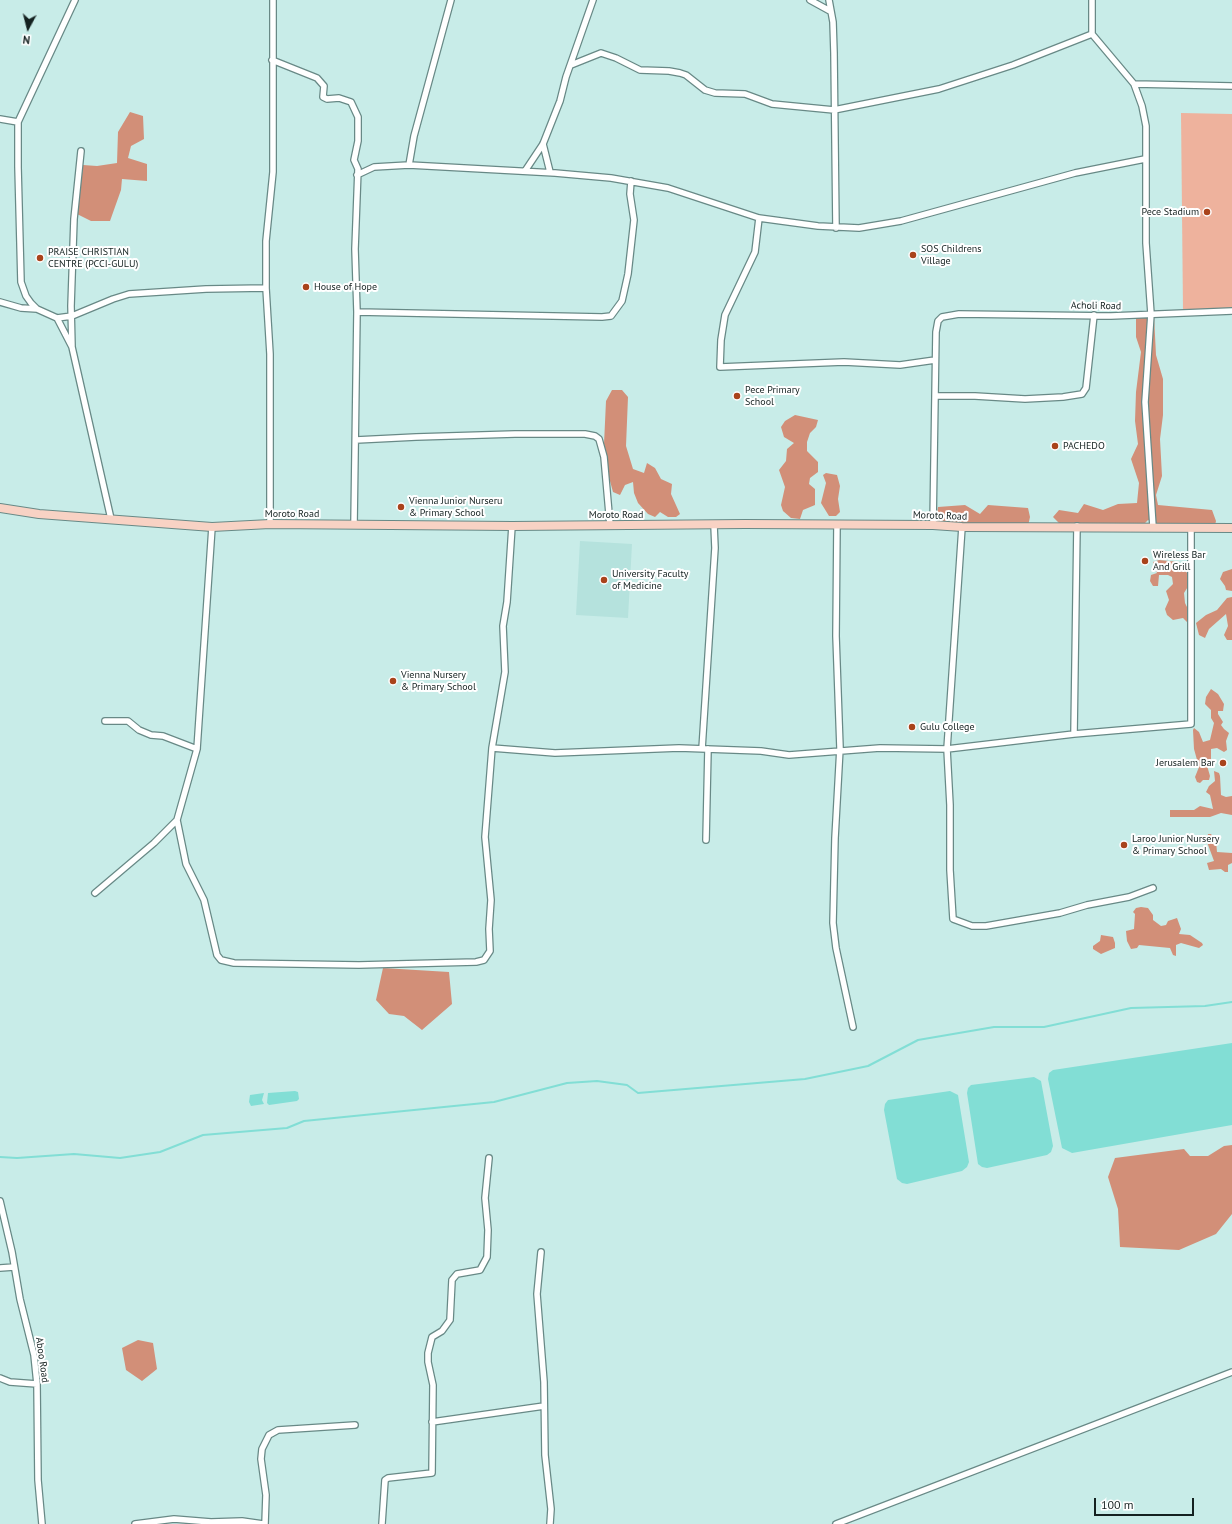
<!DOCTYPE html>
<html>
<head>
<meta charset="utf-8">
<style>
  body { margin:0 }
  #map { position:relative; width:1232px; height:1524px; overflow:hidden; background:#c8ece8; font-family:"PT Sans",sans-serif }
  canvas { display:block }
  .north { position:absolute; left:8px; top:8px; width:40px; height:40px; -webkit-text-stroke:3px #fff; paint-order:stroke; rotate:187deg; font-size:11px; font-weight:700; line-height:16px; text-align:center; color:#142120 }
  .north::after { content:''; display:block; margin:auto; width:14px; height:18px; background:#142120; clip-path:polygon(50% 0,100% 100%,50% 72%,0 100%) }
  .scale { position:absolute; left:1094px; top:1498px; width:100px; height:18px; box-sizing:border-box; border:2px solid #142120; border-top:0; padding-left:5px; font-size:12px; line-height:14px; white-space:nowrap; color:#142120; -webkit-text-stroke:3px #fff; paint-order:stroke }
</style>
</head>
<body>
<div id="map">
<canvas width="1232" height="1524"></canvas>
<div class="north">N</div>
<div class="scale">100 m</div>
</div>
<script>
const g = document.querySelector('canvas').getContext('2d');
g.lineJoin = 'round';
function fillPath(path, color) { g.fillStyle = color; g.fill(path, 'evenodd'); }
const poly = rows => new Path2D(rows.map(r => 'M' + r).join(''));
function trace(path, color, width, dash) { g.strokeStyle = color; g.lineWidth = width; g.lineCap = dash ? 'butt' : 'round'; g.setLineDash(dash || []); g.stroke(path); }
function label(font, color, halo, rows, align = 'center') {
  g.font = font + ' "PT Sans",sans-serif'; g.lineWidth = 4; g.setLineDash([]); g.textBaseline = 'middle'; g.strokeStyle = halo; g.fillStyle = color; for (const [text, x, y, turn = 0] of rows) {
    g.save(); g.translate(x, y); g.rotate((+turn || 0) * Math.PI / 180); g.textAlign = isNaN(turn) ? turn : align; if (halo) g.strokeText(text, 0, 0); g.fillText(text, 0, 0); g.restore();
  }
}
const built = poly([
  [580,541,632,544,628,618,576,615]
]);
const green = poly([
  [1181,113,1232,114,1232,311,1183,311]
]);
const forest = poly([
  [130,112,143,116,144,139,131,146,128,158,147,164,147,181,122,179,121,190,110,221,91,221,77,214,83,165,97,166,117,163,118,132],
  [1136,315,1154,316,1156,355,1163,379,1163,415,1160,439,1162,476,1156,495,1158,505,1212,510,1216,521,1214,529,1164,526,1148,520,1143,525,1069,524,1059,523,1053,517,1059,510,1078,513,1084,504,1103,510,1118,504,1137,503,1139,483,1131,459,1138,444,1135,421,1136,392,1141,352,1136,337],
  [612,390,622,390,628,397,626,446,633,469,644,473,647,463,655,468,661,479,672,484,671,494,680,514,676,517,668,517,660,512,655,517,648,514,638,503,634,493,633,482,625,485,620,495,613,492,607,470,604,444,606,401],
  [795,415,818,420,816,427,810,433,807,442,807,451,818,462,818,472,810,478,809,484,815,489,815,505,803,510,800,519,791,518,783,511,781,505,785,487,779,470,786,461,787,449,794,443,784,437,781,427,785,421],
  [826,473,837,475,840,486,838,499,840,512,836,516,829,516,821,503,826,483,823,475],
  [965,505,980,514,988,505,1028,508,1030,517,1028,526,936,523,938,507],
  [1159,560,1179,562,1187,573,1189,585,1184,593,1185,603,1190,613,1188,623,1183,618,1173,620,1167,615,1165,609,1169,600,1166,591,1173,584,1172,577,1168,575,1159,575,1158,586,1153,586,1150,581,1151,575,1157,573,1153,562],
  [1232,569,1232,591,1226,590,1225,586,1220,579,1223,572],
  [1232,597,1232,640,1227,640,1224,635,1228,626,1226,614,1209,629,1205,638,1199,635,1196,623,1206,615,1217,610,1227,598],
  [1211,689,1218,694,1224,704,1223,711,1218,711,1218,714,1223,722,1221,725,1224,729,1229,733,1226,741,1227,750,1224,752,1217,748,1211,749,1211,760,1206,762,1210,776,1209,780,1203,780,1200,783,1197,782,1195,777,1199,767,1194,749,1193,730,1194,728,1199,732,1203,742,1210,740,1214,723,1211,718,1211,710,1205,704,1206,697],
  [1214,771,1219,773,1220,776,1221,795,1226,797,1232,796,1232,815,1221,813,1210,817,1170,817,1170,810,1194,810,1200,806,1213,809,1210,795,1206,792,1209,786,1215,781],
  [1208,834,1211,834,1216,841,1217,852,1232,853,1232,863,1228,865,1228,872,1225,872,1221,869,1209,870,1207,863,1214,861,1207,842],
  [1141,907,1148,908,1153,915,1153,920,1161,926,1166,925,1168,921,1177,918,1181,929,1179,934,1190,935,1202,943,1203,945,1199,948,1181,943,1176,945,1176,956,1173,955,1170,948,1139,945,1137,948,1131,949,1127,941,1126,931,1134,929,1135,914,1133,912,1136,908],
  [1101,935,1113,937,1115,943,1115,948,1101,954,1093,949,1093,946,1100,941],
  [383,968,449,972,452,1004,422,1030,404,1016,389,1014,376,1000],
  [1232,1145,1232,1214,1216,1234,1179,1250,1120,1247,1118,1209,1108,1177,1115,1158,1184,1149,1190,1156,1208,1156,1224,1146],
  [138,1340,153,1343,157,1369,142,1381,126,1370,122,1348]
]);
const water = poly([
  [1232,1043,1232,1125,1072,1153,1062,1148,1048,1079,1049,1073,1053,1070],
  [1034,1077,1041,1081,1053,1146,1051,1152,1047,1155,987,1168,982,1167,978,1164,967,1093,968,1088,971,1085],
  [295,1091,298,1092,299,1099,297,1101,269,1105,267,1103,268,1093],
  [950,1091,958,1095,969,1162,967,1167,962,1171,907,1184,902,1183,897,1179,884,1110,885,1104,888,1100],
  [264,1093,262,1100,264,1104,251,1106,249,1102,250,1095]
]);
const stream = poly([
  [0,1157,17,1158,74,1154,120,1158,160,1152,203,1135,287,1128,304,1121,494,1102,567,1083,597,1081,627,1085,638,1093,805,1079,868,1066,918,1040,994,1027,1044,1027,1131,1008,1205,1006,1232,1002]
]);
const street = poly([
  [75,0,18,122,18,167,21,282,26,296,31,303,37,309,57,318,72,347,111,519],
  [810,0,830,11],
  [829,0,833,22,834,53,836,228],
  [1092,0,1092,34,1134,84,1142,106,1146,126,1146,243,1151,314,1145,402,1153,527],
  [272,60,317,78,324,86,323,97,327,99,339,98,351,102,358,117,358,141,354,160,358,169,355,249,357,312],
  [571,65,601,53,616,58,640,70,669,71,680,73,686,75,705,90,715,93,745,94,772,104,834,110,939,89,1013,65,1092,34],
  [1134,84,1232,86],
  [0,119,18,122],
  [543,144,550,172],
  [409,165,414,136,451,0],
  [525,171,543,144,560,101,566,77,593,0],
  [357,175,374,167,409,165,555,173,611,178,668,188,759,218,818,226,859,228,901,221,1075,173,1145,159],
  [759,218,755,252,725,315,721,340,720,367,844,362,900,365,935,360],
  [0,302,21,308,37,309],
  [57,318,72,316,113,299,129,294,206,289,266,288],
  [72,347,71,306,74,219,81,151],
  [935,396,975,396,1025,399,1063,397,1082,394,1086,388,1094,315],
  [356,440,416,437,515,434,585,434,595,436,599,439,604,457,610,525],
  [270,524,270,354,266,288,266,241,273,172,273,0],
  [354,524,357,312,602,317,611,316,622,301,628,274,634,220,630,194,631,181],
  [837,524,836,636,840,748,835,838,833,923,836,948,853,1027],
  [933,525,936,332,938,321,942,317,959,314,1111,316,1232,311],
  [212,527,197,749,177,820,186,864,204,900,217,955,221,960,234,963,359,965,476,962,484,960,490,951,489,929,491,900,485,837,492,748,505,672,503,626,507,602,512,526],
  [962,527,947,749,950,805,950,870,953,919,972,926,986,926,1060,913,1087,905,1129,897,1153,888],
  [105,721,128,721,139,730,151,735,163,736,197,749],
  [1074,734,1077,526],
  [492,748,555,753,679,748,761,751,789,755,880,748,947,749,1074,734,1191,724,1191,528],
  [702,749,715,548,714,525],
  [706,840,708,749],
  [95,893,154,843,177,820],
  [0,1201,12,1252,20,1299,34,1355,37,1384,38,1480,42,1524],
  [541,1252,537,1294,544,1382,545,1455,551,1509,550,1524],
  [0,1268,14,1267],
  [0,1378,10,1382,37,1384],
  [432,1422,544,1406],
  [135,1524,174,1519,211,1522,242,1521,263,1524],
  [265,1524,266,1495,261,1459,262,1449,269,1435,278,1430,355,1425],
  [382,1524,385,1480,388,1478,432,1473,433,1385,428,1362,428,1353,432,1337,442,1331,450,1320,452,1280,457,1274,480,1270,487,1257,488,1230,485,1198,489,1158],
  [836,1524,1232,1372]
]);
const secondary = poly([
  [0,508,39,514,212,527,270,524,512,526,745,524,933,525,962,527,1232,528]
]);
const markers = [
  [1207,212,4,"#a9431b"],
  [913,255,4,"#a9431b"],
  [40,258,4,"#a9431b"],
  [306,287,4,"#a9431b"],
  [737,396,4,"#a9431b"],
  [1055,446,4,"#a9431b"],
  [401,507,4,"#a9431b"],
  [1145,561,4,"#a9431b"],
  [604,580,4,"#a9431b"],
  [393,681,4,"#a9431b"],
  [912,727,4,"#a9431b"],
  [1223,763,4,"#a9431b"],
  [1124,845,4,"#a9431b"]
];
const poiNames = [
  ["Pece Stadium",1199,212,"right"],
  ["SOS Childrens",921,249],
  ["Village",921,261],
  ["PRAISE CHRISTIAN",48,252],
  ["CENTRE (PCCI-GULU)",48,264],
  ["House of Hope",314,287],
  ["Pece Primary",745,390],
  ["School",745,402],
  ["PACHEDO",1063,446],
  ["Vienna Junior Nurseru",409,501],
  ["& Primary School",409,513],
  ["Wireless Bar",1153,555],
  ["And Grill",1153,567],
  ["University Faculty",612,574],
  ["of Medicine",612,586],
  ["Vienna Nursery",401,675],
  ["& Primary School",401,687],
  ["Gulu College",920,727],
  ["Jerusalem Bar",1215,763,"right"],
  ["Laroo Junior Nursery",1132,839],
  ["& Primary School",1132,851]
];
const streetNames = [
  ["Acholi Road",1096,306,1],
  ["Moroto Road",292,514],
  ["Moroto Road",616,515],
  ["Moroto Road",940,516,2],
  ["Aboo Road",42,1360,82]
];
fillPath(built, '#b5e2dd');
fillPath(green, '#eeb29d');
fillPath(forest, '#d28f78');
fillPath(water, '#82ded5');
trace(stream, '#82ded5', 2);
trace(street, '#688986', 8);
trace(secondary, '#688986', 10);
trace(street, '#fff', 5.5);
trace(secondary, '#f8d2c4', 8);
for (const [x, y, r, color] of markers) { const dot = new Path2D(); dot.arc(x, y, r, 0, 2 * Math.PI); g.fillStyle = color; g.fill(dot); trace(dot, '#fff', 1.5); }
label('10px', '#142120', '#fff', poiNames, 'left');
label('10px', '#142120', '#fff', streetNames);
</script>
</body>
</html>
